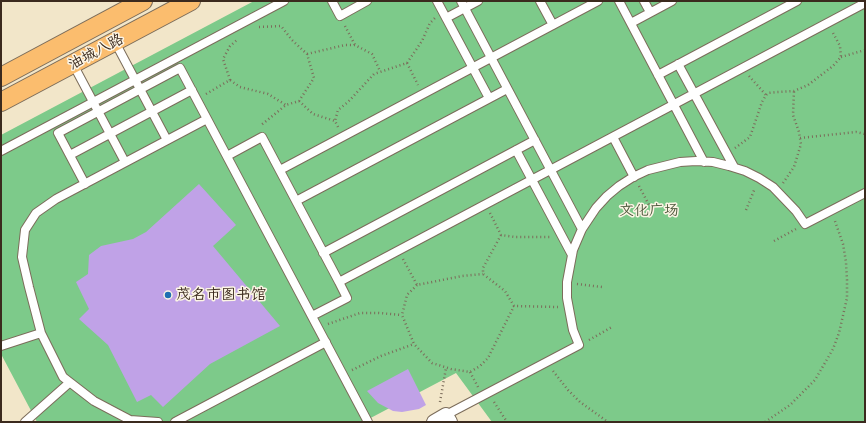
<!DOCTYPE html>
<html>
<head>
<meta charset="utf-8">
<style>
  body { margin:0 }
  #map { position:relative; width:866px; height:423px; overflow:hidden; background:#f2e6c9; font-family:"Comic Neue",sans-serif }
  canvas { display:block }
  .frame { position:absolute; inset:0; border:2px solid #3b2a1e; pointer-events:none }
</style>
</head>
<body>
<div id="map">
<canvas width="866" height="423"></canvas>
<div class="frame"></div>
</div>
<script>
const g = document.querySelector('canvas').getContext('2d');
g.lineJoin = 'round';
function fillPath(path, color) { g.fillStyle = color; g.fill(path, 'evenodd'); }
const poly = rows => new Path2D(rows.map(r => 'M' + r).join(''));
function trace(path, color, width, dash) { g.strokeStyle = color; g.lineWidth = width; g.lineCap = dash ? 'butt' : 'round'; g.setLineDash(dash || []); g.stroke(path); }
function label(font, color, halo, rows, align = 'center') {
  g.font = font + ' "Comic Neue","LXGW WenKai TC",sans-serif'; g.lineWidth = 3; g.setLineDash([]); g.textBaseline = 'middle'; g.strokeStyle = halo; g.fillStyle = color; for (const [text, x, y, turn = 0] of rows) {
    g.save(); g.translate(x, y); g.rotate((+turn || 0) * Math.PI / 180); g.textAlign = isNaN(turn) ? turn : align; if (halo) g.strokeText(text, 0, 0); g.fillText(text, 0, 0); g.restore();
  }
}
const green = poly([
  [254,1,865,1,865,422,492,422,456,373,363,422,37,422,1,354,1,135]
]);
const building = poly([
  [199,184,236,225,213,246,280,326,210,364,163,407,151,395,137,402,108,345,79,319,89,309,76,282,88,274,89,255,101,246,133,239,146,232],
  [408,369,426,405,419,409,402,412,393,411,378,403,367,391]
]);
const path = poly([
  [345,26,355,45],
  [259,27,281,26,292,40,307,54,314,78,299,101,286,105,260,126],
  [307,54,345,45,355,45,372,54,380,71],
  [841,57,865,50],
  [407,63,418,85],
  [749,76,766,95],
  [230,80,223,59,230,46,237,40],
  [206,94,230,80,240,87,268,94,286,105],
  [299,101,313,114,335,121],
  [338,127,335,121,338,110,348,102,374,74,407,63,422,41,430,23,435,18],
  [800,138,856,132,865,134],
  [735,148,750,137,762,102,766,95,768,93,777,92,794,91,808,85,833,66,841,57,840,46,832,31],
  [783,183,794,167,801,144,799,132,793,115,794,91],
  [639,186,649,205],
  [746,210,755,188],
  [490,213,501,235,515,237,551,237],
  [501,235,483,268,483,274,505,291,514,306,558,307],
  [774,241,796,229],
  [403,259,417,285,462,276,483,274],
  [577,284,602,287],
  [417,285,407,295,402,315,414,344,432,363,451,369,470,372,480,366,488,358,514,306],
  [328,324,360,313,379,313,402,315],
  [589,340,612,327],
  [352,370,381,356,414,344],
  [553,371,568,390,580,402,608,422],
  [470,372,478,387],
  [440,402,446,368],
  [494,402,507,422],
  [765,422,790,405,815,380,833,349,839,333,847,298,847,280,846,262,843,244,835,221]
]);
const pedestrian = poly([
  [332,1,340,16,367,1],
  [437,1,489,98],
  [461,1,582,229],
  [540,1,553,25],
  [619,1,704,162],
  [644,1,650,12],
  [446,18,478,1],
  [631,23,672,1],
  [115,42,167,140],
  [73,64,125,162],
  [678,64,734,167],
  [658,75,797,1],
  [613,137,634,177],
  [516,150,572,255],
  [1,151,284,1],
  [70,155,192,90],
  [227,156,262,137,339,282,347,298,312,316],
  [280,170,598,1],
  [85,184,58,133,180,68,368,422],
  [296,201,507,89],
  [323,253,535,140],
  [339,282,865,3],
  [1,346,41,333],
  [446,415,579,345,573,330,567,298,567,282,573,250,582,229,596,208,607,196,619,186,633,177,648,170,680,162,696,161,713,162,729,166,745,171,759,178,773,187,796,211,805,224,865,193],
  [25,422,69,383],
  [158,422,130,420,94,401,63,377,41,333,29,287,22,257,25,230,36,213,56,199,207,119],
  [175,422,326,342]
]);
const tertiary = poly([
  [434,422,446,415,450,422]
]);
const primary = poly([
  [1,77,143,1],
  [1,102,191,1]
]);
const markers = [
  [168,295,4,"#1f6fb2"]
];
const streetNames = [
  ["油城八路",96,52,-28]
];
const parkNames = [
  ["文化广场",649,211]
];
const poiNames = [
  ["茂名市图书馆",176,295]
];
fillPath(green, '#7dca8a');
fillPath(building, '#c0a2e7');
trace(pedestrian, '#7b6c5a', 10);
trace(tertiary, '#7b6c5a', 16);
trace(primary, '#7b6c5a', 20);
trace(path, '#7b6c5a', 2.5, [1, 3]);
trace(pedestrian, '#fff', 8);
trace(tertiary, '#fff', 14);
trace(primary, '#fbbd6e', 18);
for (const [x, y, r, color] of markers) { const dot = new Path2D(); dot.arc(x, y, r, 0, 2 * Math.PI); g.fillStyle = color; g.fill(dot); trace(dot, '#fcf5e5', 1.5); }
label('15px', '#3b2a1e', '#fcf5e5', streetNames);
label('15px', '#4f5a3e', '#fcf5e5', parkNames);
label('15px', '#3b2a1e', '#fcf5e5', poiNames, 'left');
</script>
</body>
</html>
